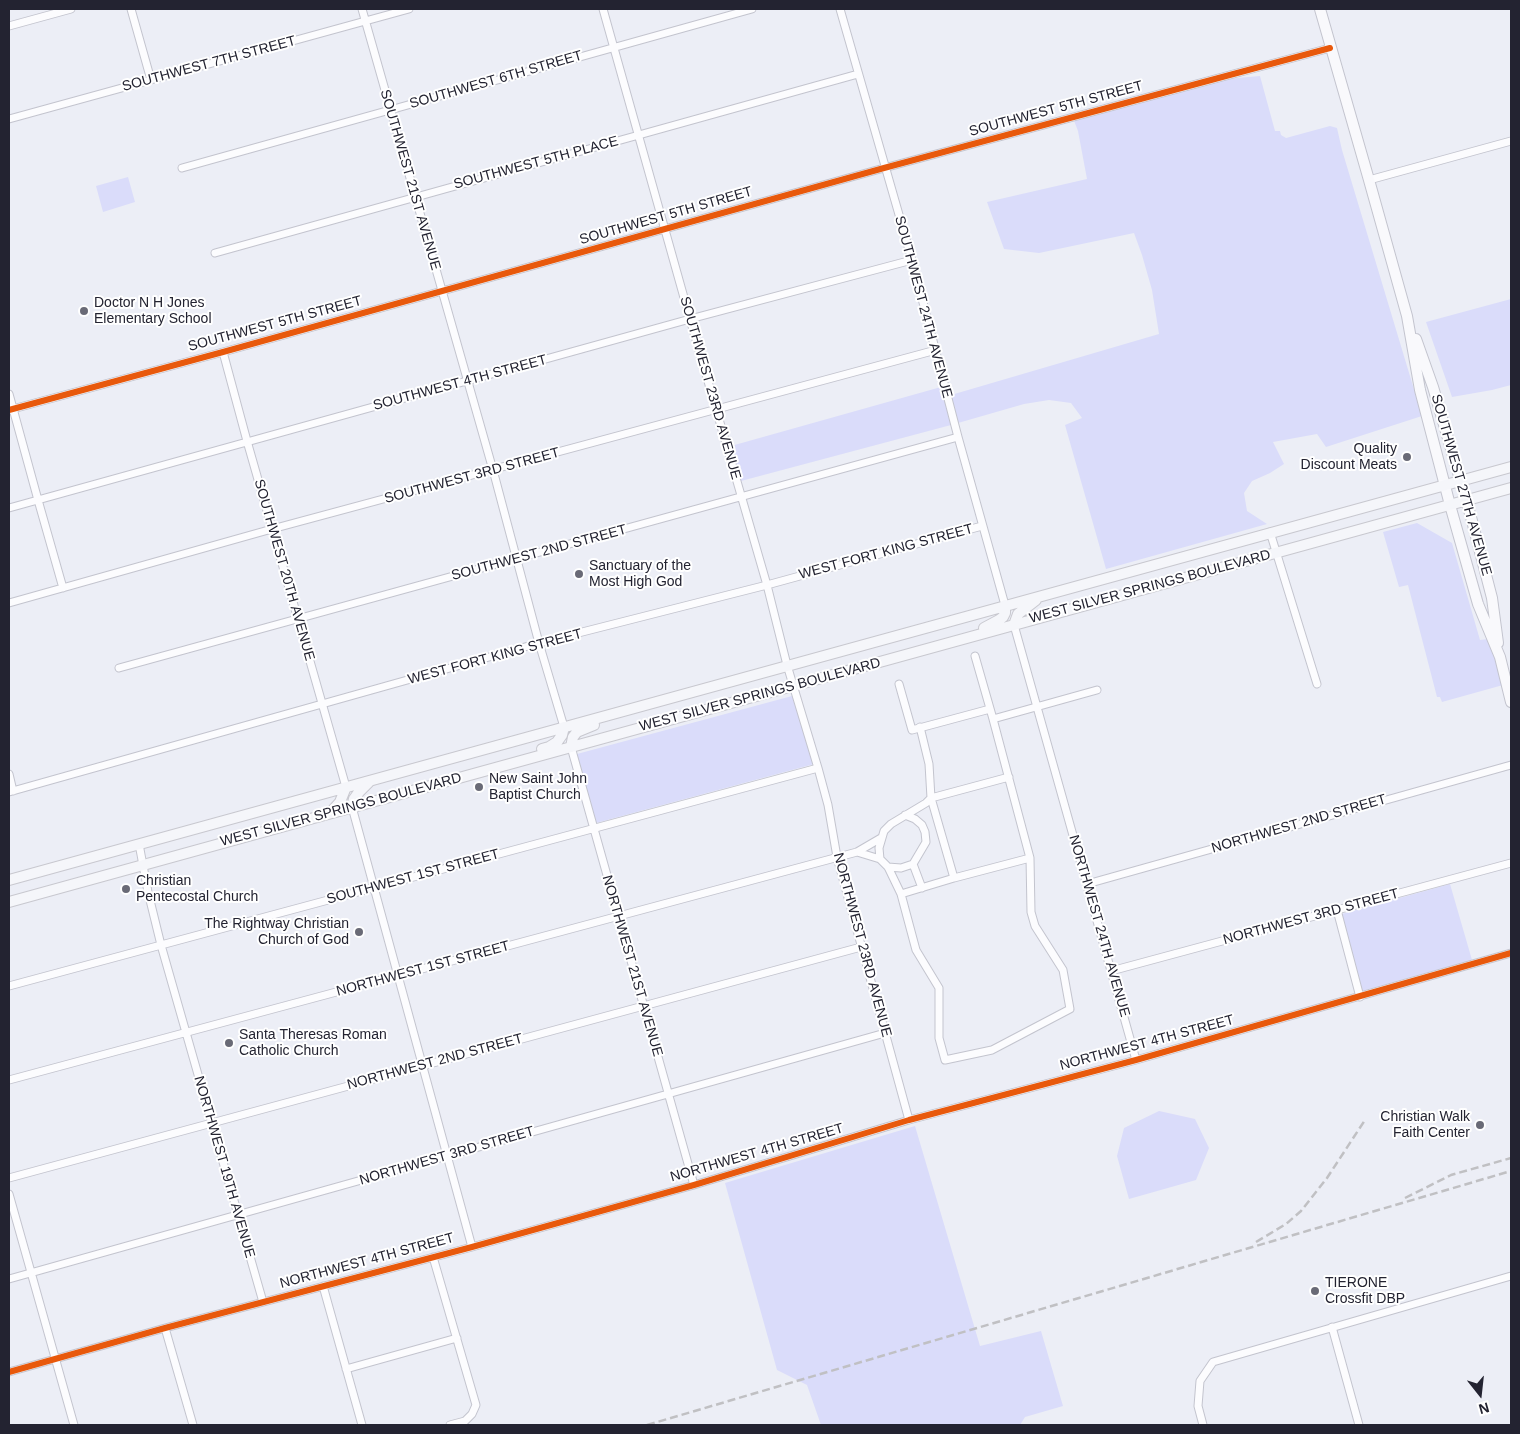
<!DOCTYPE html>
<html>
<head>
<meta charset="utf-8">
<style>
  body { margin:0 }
  #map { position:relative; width:1520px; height:1434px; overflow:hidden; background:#eceef6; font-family:Arial,sans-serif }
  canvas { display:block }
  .frame { position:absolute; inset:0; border:10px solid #232331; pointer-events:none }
  .north { position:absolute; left:1455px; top:1369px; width:50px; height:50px; -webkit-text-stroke:4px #fff; paint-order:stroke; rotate:164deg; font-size:14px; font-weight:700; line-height:20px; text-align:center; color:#232331 }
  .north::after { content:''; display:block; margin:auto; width:18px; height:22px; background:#232331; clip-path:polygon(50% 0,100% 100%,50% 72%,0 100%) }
</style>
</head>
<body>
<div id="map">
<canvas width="1520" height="1434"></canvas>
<div class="frame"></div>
<div class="north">N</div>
</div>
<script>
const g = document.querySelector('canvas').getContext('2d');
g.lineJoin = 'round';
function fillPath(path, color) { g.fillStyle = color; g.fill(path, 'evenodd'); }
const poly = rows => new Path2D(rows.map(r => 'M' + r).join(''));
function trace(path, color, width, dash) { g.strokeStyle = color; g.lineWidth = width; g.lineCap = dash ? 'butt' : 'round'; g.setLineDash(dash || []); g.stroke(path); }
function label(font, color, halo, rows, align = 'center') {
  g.font = font + ' Arial,sans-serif'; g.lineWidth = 4; g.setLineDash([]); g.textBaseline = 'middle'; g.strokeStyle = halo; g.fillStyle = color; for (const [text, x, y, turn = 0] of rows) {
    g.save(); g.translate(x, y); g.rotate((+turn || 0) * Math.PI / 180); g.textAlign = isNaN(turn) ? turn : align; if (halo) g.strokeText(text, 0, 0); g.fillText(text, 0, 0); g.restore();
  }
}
const green = poly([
  [1260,76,1275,131,1280,131,1281,135,1286,138,1330,126,1337,128,1342,150,1422,416,1326,447,1317,434,1273,442,1284,464,1270,473,1252,481,1244,493,1247,511,1267,524,1106,569,1065,425,1082,418,1071,403,1049,400,1024,404,958,423,951,395,1159,334,1152,290,1142,255,1134,233,1039,253,1004,249,987,202,1087,179,1078,131,1073,118,1215,80],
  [128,177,135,202,103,212,96,186],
  [1511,299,1511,385,1492,390,1452,397,1426,322],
  [941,387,951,425,741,481,731,446],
  [1417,523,1452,543,1480,640,1488,639,1496,658,1503,685,1442,702,1440,697,1437,697,1408,585,1399,587,1383,532],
  [792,696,814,764,596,823,577,754],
  [1450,884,1472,960,1362,991,1342,914],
  [1159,1111,1195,1119,1209,1148,1196,1180,1129,1199,1117,1156,1124,1128],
  [915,1126,980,1346,1041,1331,1063,1406,1025,1417,1020,1425,821,1425,807,1385,777,1370,725,1183]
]);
const street = poly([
  [131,9,151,80],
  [362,9,493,470,539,643,564,727],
  [603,9,690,319,767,585,787,665,818,768,828,805,837,857,909,1120],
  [840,9,912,260,958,437,1005,605],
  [9,26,71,9],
  [9,119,409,9],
  [182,168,752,9],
  [1369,180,1511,141],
  [215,253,858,74],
  [223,352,247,441,346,787],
  [9,394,38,500,63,588],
  [9,410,223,352,884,168,1330,48],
  [9,508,690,319,912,260],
  [1270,532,1317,684],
  [9,603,272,529,936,350],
  [1014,625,1136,1060],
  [975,656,993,719,1097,690],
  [119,668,958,437],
  [899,684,912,730,990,709],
  [571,747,694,1185],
  [9,774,13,791],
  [1009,777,931,798,954,878,1030,858],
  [9,792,539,643,767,585,982,526],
  [352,807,472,1247],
  [905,815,915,819,922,825,925,832,926,842,913,864,922,888],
  [139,844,148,892,161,945,263,1302],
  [857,852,880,859,888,867,901,894,916,950,939,988,939,1038,945,1060,992,1050,1070,1009,1063,970,1035,926,1031,912,1030,858,993,719],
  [880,859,879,848,884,831,891,824,926,803,931,798,929,764,920,727],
  [888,867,901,868,913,864],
  [1087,884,1511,765],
  [901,894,954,878],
  [1337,910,1360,997],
  [1111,971,1511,863],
  [9,986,818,768],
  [9,1080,857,852,881,838],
  [9,1178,861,947],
  [9,1194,74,1425],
  [433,1257,476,1405,472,1414,465,1421,450,1425],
  [9,1279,885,1033],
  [323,1286,362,1425],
  [1332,1327,1359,1425],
  [165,1328,193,1425],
  [346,1369,457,1338],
  [9,1372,165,1328,472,1247,694,1185,909,1120,1136,1060,1511,953],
  [1203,1425,1198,1406,1200,1381,1213,1362,1511,1276]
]);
const secondary = poly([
  [1320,9,1369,180,1407,316,1420,390,1450,505,1478,604,1500,657,1511,702],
  [1416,339,1433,387,1471,517,1492,598,1498,643]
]);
const primary = poly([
  [1014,625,1018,614,1036,600],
  [984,628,999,620,1003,617,1005,613,1005,605],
  [571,747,573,737,577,732,594,725],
  [542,749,549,747,557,742,562,735,564,727],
  [352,807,354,799,359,792,370,781],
  [330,813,340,802,346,787],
  [9,880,1511,467],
  [9,902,1511,488]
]);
const rail = poly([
  [1405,1198,1451,1175,1511,1158],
  [1256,1242,1286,1224,1301,1211,1327,1178,1365,1120],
  [647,1425,1511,1171]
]);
const cycleway = poly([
  [9,410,223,352,884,168,1330,48],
  [9,1372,165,1328,472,1247,694,1185,909,1120,1136,1060,1511,953]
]);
const markers = [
  [84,311,5,"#696a76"],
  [1407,457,5,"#696a76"],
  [579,574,5,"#696a76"],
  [479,787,5,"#696a76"],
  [126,889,5,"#696a76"],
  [359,932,5,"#696a76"],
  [229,1043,5,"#696a76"],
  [1480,1125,5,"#696a76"],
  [1315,1291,5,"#696a76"]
];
const streetNames = [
  ["SOUTHWEST 7TH STREET",209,64,-15],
  ["SOUTHWEST 6TH STREET",496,80,-16],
  ["SOUTHWEST 5TH STREET",1056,109,-15],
  ["SOUTHWEST 5TH PLACE",536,163,-15],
  ["SOUTHWEST 21ST AVENUE",410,180,74],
  ["SOUTHWEST 5TH STREET",666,216,-16],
  ["SOUTHWEST 24TH AVENUE",923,307,75],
  ["SOUTHWEST 5TH STREET",275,324,-15],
  ["SOUTHWEST 4TH STREET",460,383,-15],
  ["SOUTHWEST 23RD AVENUE",710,388,74],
  ["SOUTHWEST 3RD STREET",472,476,-15],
  ["SOUTHWEST 27TH AVENUE",1461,485,74],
  ["WEST FORT KING STREET",886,552,-15],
  ["SOUTHWEST 2ND STREET",539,553,-15],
  ["SOUTHWEST 20TH AVENUE",284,570,74],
  ["WEST SILVER SPRINGS BOULEVARD",1150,587,-15],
  ["WEST FORT KING STREET",495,657,-15],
  ["WEST SILVER SPRINGS BOULEVARD",760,695,-15],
  ["WEST SILVER SPRINGS BOULEVARD",341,810,-15],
  ["NORTHWEST 2ND STREET",1299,824,-16],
  ["SOUTHWEST 1ST STREET",413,877,-15],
  ["NORTHWEST 3RD STREET",1311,917,-15],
  ["NORTHWEST 24TH AVENUE",1099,926,74],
  ["NORTHWEST 23RD AVENUE",862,945,75],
  ["NORTHWEST 21ST AVENUE",632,966,74],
  ["NORTHWEST 1ST STREET",423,969,-15],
  ["NORTHWEST 4TH STREET",1147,1043,-15],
  ["NORTHWEST 2ND STREET",435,1062,-15],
  ["NORTHWEST 4TH STREET",757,1153,-16],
  ["NORTHWEST 3RD STREET",447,1156,-16],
  ["NORTHWEST 19TH AVENUE",224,1167,74],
  ["NORTHWEST 4TH STREET",367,1261,-15]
];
const poiNames = [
  ["Doctor N H Jones",94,303],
  ["Elementary School",94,319],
  ["Quality",1397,449,"right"],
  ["Discount Meats",1397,465,"right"],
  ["Sanctuary of the",589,566],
  ["Most High God",589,582],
  ["New Saint John",489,779],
  ["Baptist Church",489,795],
  ["Christian",136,881],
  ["Pentecostal Church",136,897],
  ["The Rightway Christian",349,924,"right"],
  ["Church of God",349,940,"right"],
  ["Santa Theresas Roman",239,1035],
  ["Catholic Church",239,1051],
  ["Christian Walk",1470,1117,"right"],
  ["Faith Center",1470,1133,"right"],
  ["TIERONE",1325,1283],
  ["Crossfit DBP",1325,1299]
];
fillPath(green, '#dadcfa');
trace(street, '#c3c4ce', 9);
trace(secondary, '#c3c4ce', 12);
trace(primary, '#c8c8cf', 12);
trace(street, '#fcfcfe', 7);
trace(secondary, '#f9f9fc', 10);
trace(primary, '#f5f6fa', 10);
trace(rail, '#c0c0c3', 2.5, [8, 4]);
trace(cycleway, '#e8590c', 6);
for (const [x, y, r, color] of markers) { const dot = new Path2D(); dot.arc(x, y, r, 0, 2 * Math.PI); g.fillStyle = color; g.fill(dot); trace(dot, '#fff', 2); }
label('14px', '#232331', '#fff', streetNames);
label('14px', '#232331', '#fff', poiNames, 'left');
</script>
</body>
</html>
